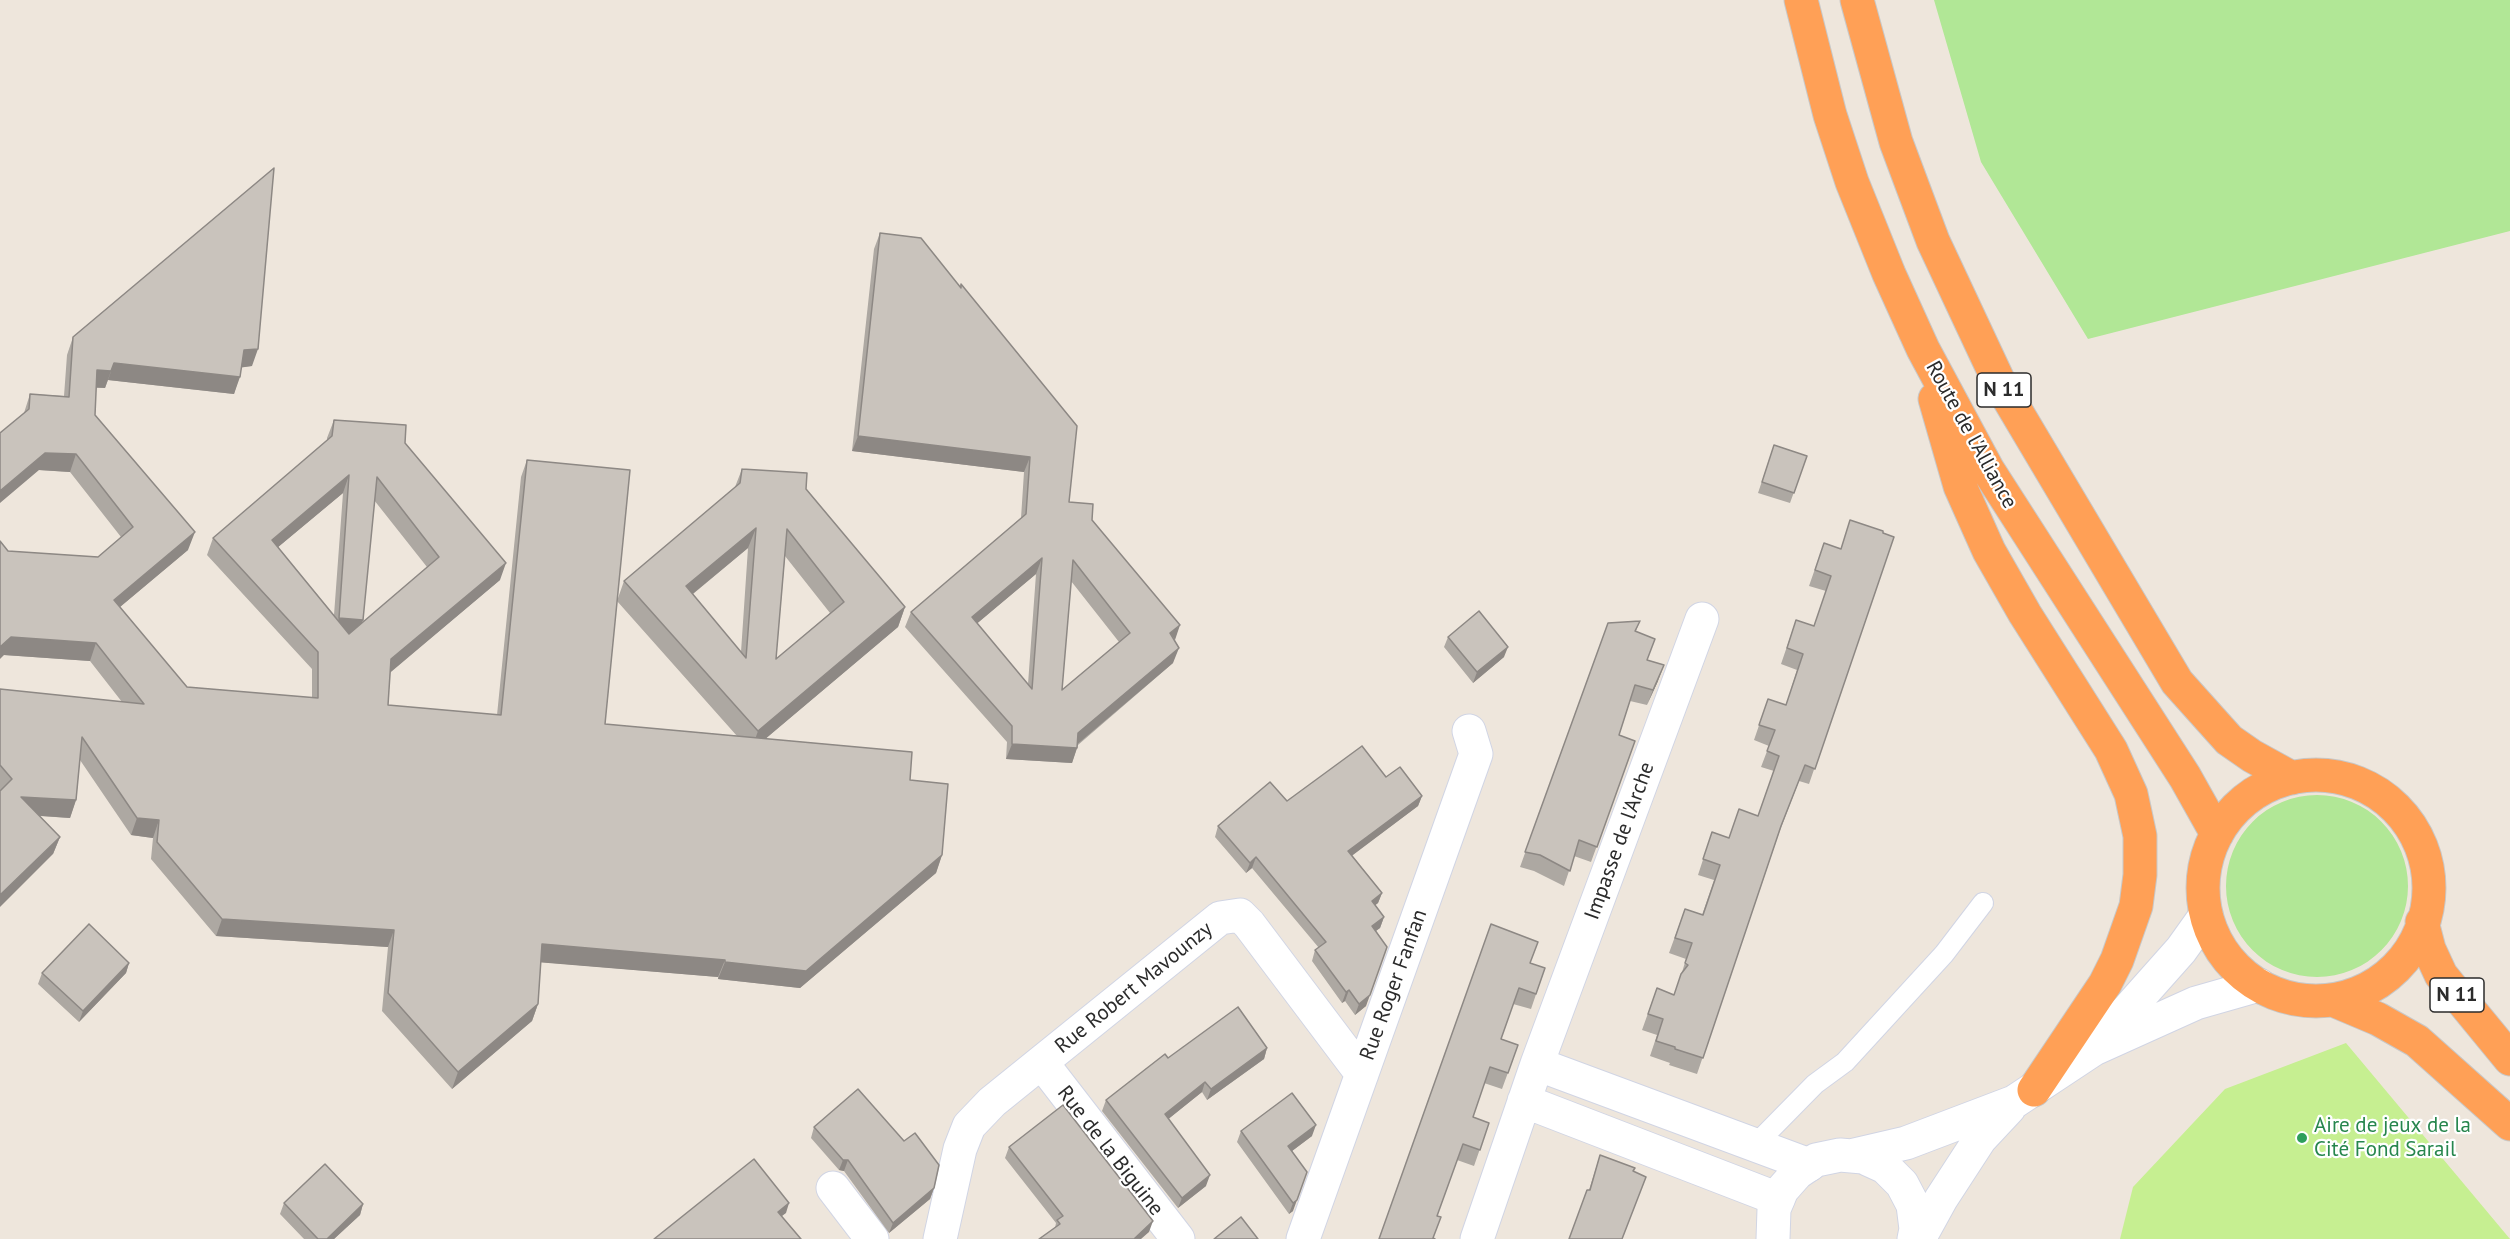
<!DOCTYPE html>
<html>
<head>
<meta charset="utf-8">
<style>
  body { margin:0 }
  canvas { display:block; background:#eee6dc }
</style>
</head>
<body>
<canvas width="2510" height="1239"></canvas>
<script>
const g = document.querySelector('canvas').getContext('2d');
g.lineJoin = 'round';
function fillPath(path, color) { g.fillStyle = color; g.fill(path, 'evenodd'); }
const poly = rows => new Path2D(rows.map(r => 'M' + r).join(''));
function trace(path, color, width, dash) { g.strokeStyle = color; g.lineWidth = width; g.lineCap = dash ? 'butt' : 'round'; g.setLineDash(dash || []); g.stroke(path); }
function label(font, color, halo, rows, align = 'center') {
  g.font = font + ' "PT Sans",sans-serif'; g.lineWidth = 4.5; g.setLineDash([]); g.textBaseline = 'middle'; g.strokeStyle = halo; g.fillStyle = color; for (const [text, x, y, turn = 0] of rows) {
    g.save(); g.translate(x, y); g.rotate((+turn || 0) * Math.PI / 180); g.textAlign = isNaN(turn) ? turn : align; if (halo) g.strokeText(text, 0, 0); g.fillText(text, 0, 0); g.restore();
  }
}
const green = poly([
  [1934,0,2510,0,2510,231,2088,339,1981,162],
  '2226 886a91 91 0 1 1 182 0a91 91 0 1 1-182 0Z'
]);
const pitch = poly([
  [2346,1043,2510,1239,2120,1239,2133,1187,2225,1089]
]);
const lane = poly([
  [1755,1145,1815,1084,1845,1062,1944,954,1983,903]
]);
const street = poly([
  [1042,1063,1178,1239],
  [1537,1064,1809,1165],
  [1524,1101,1778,1199],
  [833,1188,872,1239],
  [940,1239,960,1149,969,1126,992,1102,1220,918,1240,915,1249,924,1362,1074],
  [1303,1239,1476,754,1469,731],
  [1477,1239,1537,1064,1702,619]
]);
const secondary = poly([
  [2101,1040,2181,950,2206,915],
  [1850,1156,1906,1143,2014,1102,2094,1049,2196,1003,2259,985],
  [1773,1239,1774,1209,1782,1190,1797,1173,1816,1160,1840,1155,1863,1157,1885,1167,1902,1184,1913,1205,1916,1229,1914,1239],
  [1919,1239,1941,1199,1980,1139,2009,1108]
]);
const highway = poly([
  [1801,0,1830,115,1852,182,1889,274,1923,349,1988,470,2185,777,2217,834],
  [1857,0,1896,142,1933,241,2000,384,2177,682,2229,740,2252,756,2292,778],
  [1935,399,1960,486,1989,551,2025,614,2111,750,2131,794,2140,836,2140,875,2136,906,2117,960,2105,984,2034,1090],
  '2203 888a113 113 0 1 1 226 0a113 113 0 1 1-226 0Z',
  [2422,922,2429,949,2441,975,2510,1059],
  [2333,1000,2378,1019,2417,1041,2510,1124]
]);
const wall = poly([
  [880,233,960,287,961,284,1069,502,1092,520,1175,640,1173,663,1078,745,1072,763,1006,759,1007,742,905,627,911,612,1021,518,1024,472,852,451,874,249],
  [1036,574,1028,684,977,623],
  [1071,581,1119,642,1062,690],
  [73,337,252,366,242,367,234,394,108,380,105,388,96,388,95,415,188,550,120,607,187,687,312,698,312,669,207,555,213,538,327,441,327,438,334,420,405,443,500,580,390,672,388,705,497,715,521,477,527,460,617,601,624,581,735,487,742,469,806,489,905,607,898,627,765,739,910,780,942,855,936,873,800,988,718,979,718,977,541,962,538,1004,532,1021,452,1089,382,1011,388,947,216,936,151,859,153,838,131,835,80,760,76,800,70,818,40,816,60,837,53,854,0,790,0,689,122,702,90,661,4,655,8,551,98,557,121,537,70,472,39,470,24,413,30,394,64,396,67,355],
  [343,493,334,615,278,547],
  [374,500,427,567,362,623,363,620],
  [748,548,741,652,693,594],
  [785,556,830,613,776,659],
  [617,601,737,736,605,724],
  [1774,445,1807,456,1790,503,1758,493],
  [1883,533,1894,537,1809,784,1799,781,1779,833,1697,1074,1669,1065,1670,1063,1650,1056,1657,1035,1642,1030,1657,988,1674,995,1680,979,1686,959,1669,953,1685,909,1702,915,1714,880,1698,875,1712,832,1729,838,1758,816,1774,771,1761,767,1769,746,1754,740,1768,699,1786,705,1797,670,1781,664,1796,620,1814,626,1826,591,1809,586,1824,543,1840,549],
  [1640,621,1636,631,1647,661,1658,681,1647,705,1630,701,1619,735,1635,741,1591,862,1574,856,1564,886,1534,871,1520,867,1608,623],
  [1448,637,1504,657,1473,683,1444,647],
  [1386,777,1422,796,1418,806,1352,855,1382,893,1378,903,1375,905,1384,917,1380,928,1375,931,1366,1006,1355,1015,1345,1001,1342,1003,1312,961,1315,950,1319,948,1252,868,1246,873,1215,837,1218,826,1287,801],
  [129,963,126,973,79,1022,38,984,42,973],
  [1530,963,1545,968,1531,1009,1513,1004,1501,1039,1518,1045,1502,1089,1484,1083,1473,1117,1489,1123,1474,1166,1457,1160,1379,1239],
  [1267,1048,1264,1059,1207,1100,1202,1092,1168,1119,1206,1186,1178,1208,1102,1111,1106,1100,1168,1058],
  [814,1127,934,1188,930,1199,889,1233,844,1171,839,1170,811,1138],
  [1241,1131,1312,1136,1292,1151,1293,1211,1289,1214,1237,1142],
  [1009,1147,1149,1232,1055,1228,1056,1223,1005,1158],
  [1600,1155,1633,1171,1646,1177,1589,1190],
  [284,1203,363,1204,360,1215,334,1239,304,1239,280,1214]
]);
const shadedWall = poly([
  [258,349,252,366,238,368,244,350],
  [114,363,240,377,234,394,108,380],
  [97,370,111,371,105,388,91,387],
  [858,436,1030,457,1024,472,852,451],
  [45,453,76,454,70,472,39,470,0,503,0,491],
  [349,475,343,493,265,558,272,540],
  [756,528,748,548,678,606,686,586],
  [195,532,188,550,108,617,114,600],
  [1042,558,1036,574,967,632,972,617],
  [506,563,500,580,385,677,391,659],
  [905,607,898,627,751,751,758,731],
  [339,618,363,620,357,638,332,636],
  [1180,625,1175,640,1170,633],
  [11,637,96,643,90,661,4,655,0,659,0,647],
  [1508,647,1504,657,1473,683,1477,672],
  [1179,648,1173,663,1074,747,1077,748,1072,763,1006,759,1012,744,1078,733],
  [1664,665,1658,681,1647,705,1653,690],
  [1422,796,1418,806,1345,861,1348,851],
  [21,797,76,800,70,818,15,814],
  [137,818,159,820,153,838,131,835],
  [60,837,53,854,0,907,0,895],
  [942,855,936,873,800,988,718,979,725,962],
  [1256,857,1252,868,1246,873,1250,863],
  [1382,893,1378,903,1368,911,1372,901],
  [1384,917,1380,928,1368,937,1372,926],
  [222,919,394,930,388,947,216,936],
  [542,944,725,960,718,977,536,962],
  [129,963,126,973,79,1022,83,1011],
  [1349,990,1345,1001,1342,1003,1346,992],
  [1370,995,1366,1006,1355,1015,1359,1004],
  [538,1004,532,1021,452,1089,458,1072],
  [1267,1048,1264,1059,1207,1100,1211,1089],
  [1205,1082,1202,1092,1161,1125,1165,1114],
  [1316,1125,1312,1136,1284,1157,1288,1146],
  [843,1160,848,1160,844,1171,839,1170],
  [1210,1175,1206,1186,1178,1208,1182,1198],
  [934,1188,930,1199,889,1233,893,1223],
  [1297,1200,1293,1211,1289,1214,1293,1203],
  [789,1203,786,1213,774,1222,778,1212],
  [363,1204,360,1215,334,1239,327,1239],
  [1153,1221,1149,1232,1141,1239,1134,1239]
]);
const building = poly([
  [274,168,258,349,244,350,240,377,114,363,111,371,97,370,95,415,195,532,114,600,187,687,318,698,318,652,213,538,332,436,334,420,406,425,405,443,506,563,391,659,388,705,501,715,527,460,630,470,605,724,912,752,910,780,948,784,942,855,806,971,725,962,725,960,542,944,538,1004,458,1072,388,993,394,930,222,919,157,842,159,820,137,818,82,737,76,800,21,797,60,837,0,895,0,791,12,779,0,765,0,689,144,704,96,643,11,637,0,647,0,541,8,551,98,557,133,527,76,454,45,453,0,491,0,433,29,409,30,394,69,397,73,337,274,168],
  [349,475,339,618,363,620,377,477,439,557,349,634,272,540,349,475],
  [880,233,921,238,961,288,961,284,1077,426,1069,502,1093,504,1092,520,1180,625,1170,633,1179,648,1078,733,1077,748,1012,744,1012,726,911,612,1026,514,1030,457,858,436,880,233],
  [1042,558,1032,689,972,617,1042,558],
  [1073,560,1130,633,1062,690,1073,560],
  [1774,445,1807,456,1794,493,1762,482,1774,445],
  [742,469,807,473,806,489,905,607,758,731,624,581,740,483,742,469],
  [756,528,746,658,686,586,756,528],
  [787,529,844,602,776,659,787,529],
  [1850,520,1883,531,1883,533,1894,537,1815,769,1805,765,1781,826,1703,1058,1675,1049,1675,1047,1656,1041,1663,1019,1648,1014,1657,988,1674,995,1681,974,1688,965,1685,963,1692,943,1675,938,1685,909,1703,915,1720,865,1703,859,1712,832,1729,838,1739,809,1758,816,1779,756,1767,751,1775,730,1759,725,1768,699,1786,705,1803,654,1787,648,1796,620,1814,626,1831,576,1815,570,1824,543,1841,549,1850,520],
  [1479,611,1508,647,1477,672,1448,637,1479,611],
  [1640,621,1635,631,1655,639,1647,660,1664,665,1653,690,1635,685,1619,735,1635,741,1597,847,1579,840,1570,871,1540,855,1525,852,1608,623,1640,621],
  [1362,746,1386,777,1400,767,1422,796,1348,851,1382,893,1372,901,1384,917,1372,926,1387,947,1370,995,1359,1004,1349,990,1346,992,1315,950,1326,942,1256,857,1250,863,1218,826,1270,782,1287,801,1362,746],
  [89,924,129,963,83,1011,42,973,89,924],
  [1491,924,1538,942,1530,963,1545,968,1536,994,1519,988,1501,1039,1518,1045,1508,1073,1490,1067,1473,1117,1489,1123,1480,1150,1463,1144,1437,1216,1441,1217,1433,1238,1435,1239,1379,1239,1491,924],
  [1238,1007,1267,1048,1211,1089,1205,1082,1165,1114,1210,1175,1182,1198,1106,1100,1165,1054,1168,1058,1238,1007],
  [858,1089,904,1141,915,1133,939,1165,934,1188,893,1223,848,1160,843,1160,814,1127,858,1089],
  [1292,1093,1316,1125,1288,1146,1307,1172,1297,1200,1293,1203,1241,1131,1292,1093],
  [1063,1105,1153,1221,1134,1239,1039,1239,1060,1224,1057,1220,1063,1216,1009,1147,1063,1105],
  [1600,1155,1635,1168,1633,1171,1646,1177,1622,1239,1569,1239,1587,1190,1590,1190,1600,1155],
  [754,1159,789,1203,778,1212,801,1239,654,1239,754,1159],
  [325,1164,363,1204,327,1239,318,1239,284,1203,325,1164],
  [1241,1217,1258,1239,1214,1239,1241,1217]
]);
const markers = [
  [2302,1138,6,"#2e9e5b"]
];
const shields = [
  [2004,390,54],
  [2457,995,54]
];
const shieldNames = [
  ["N 11",2004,390],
  ["N 11",2457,995]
];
const streetNames = [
  ["Route de l'Alliance",1971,435,61],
  ["Impasse de l'Arche",1620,841,-70],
  ["Rue Roger Fanfan",1394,985,-70],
  ["Rue Robert Mavounzy",1134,988,-39],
  ["Rue de la Biguine",1110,1151,52]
];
const leisureNames = [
  ["Aire de jeux de la",2314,1126],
  ["Cité Fond Sarail",2314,1150]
];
fillPath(green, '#b1e796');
fillPath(pitch, '#c6ef91');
trace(lane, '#d1d5e4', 22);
trace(street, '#d1d5e4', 35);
trace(secondary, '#d1d5e4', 35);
trace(highway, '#c8c8c8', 35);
trace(lane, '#fff', 20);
trace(street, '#fff', 33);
trace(secondary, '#fff', 33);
trace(highway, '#ffa056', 33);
fillPath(wall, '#ada8a2');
fillPath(shadedWall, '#8d8884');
fillPath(building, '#c9c3bc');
trace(building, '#8d8884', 1.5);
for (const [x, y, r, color] of markers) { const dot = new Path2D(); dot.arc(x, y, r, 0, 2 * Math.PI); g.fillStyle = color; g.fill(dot); trace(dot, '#fff', 2); }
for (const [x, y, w] of shields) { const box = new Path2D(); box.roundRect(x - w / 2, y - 17, w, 34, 4.5); g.fillStyle = '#fff'; g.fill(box); trace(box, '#2b2b2b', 1.5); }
label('bold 20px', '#2b2b2b', null, shieldNames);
label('21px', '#2b2b2b', '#fff', streetNames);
label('21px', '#27864d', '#fff', leisureNames, 'left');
</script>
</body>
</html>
